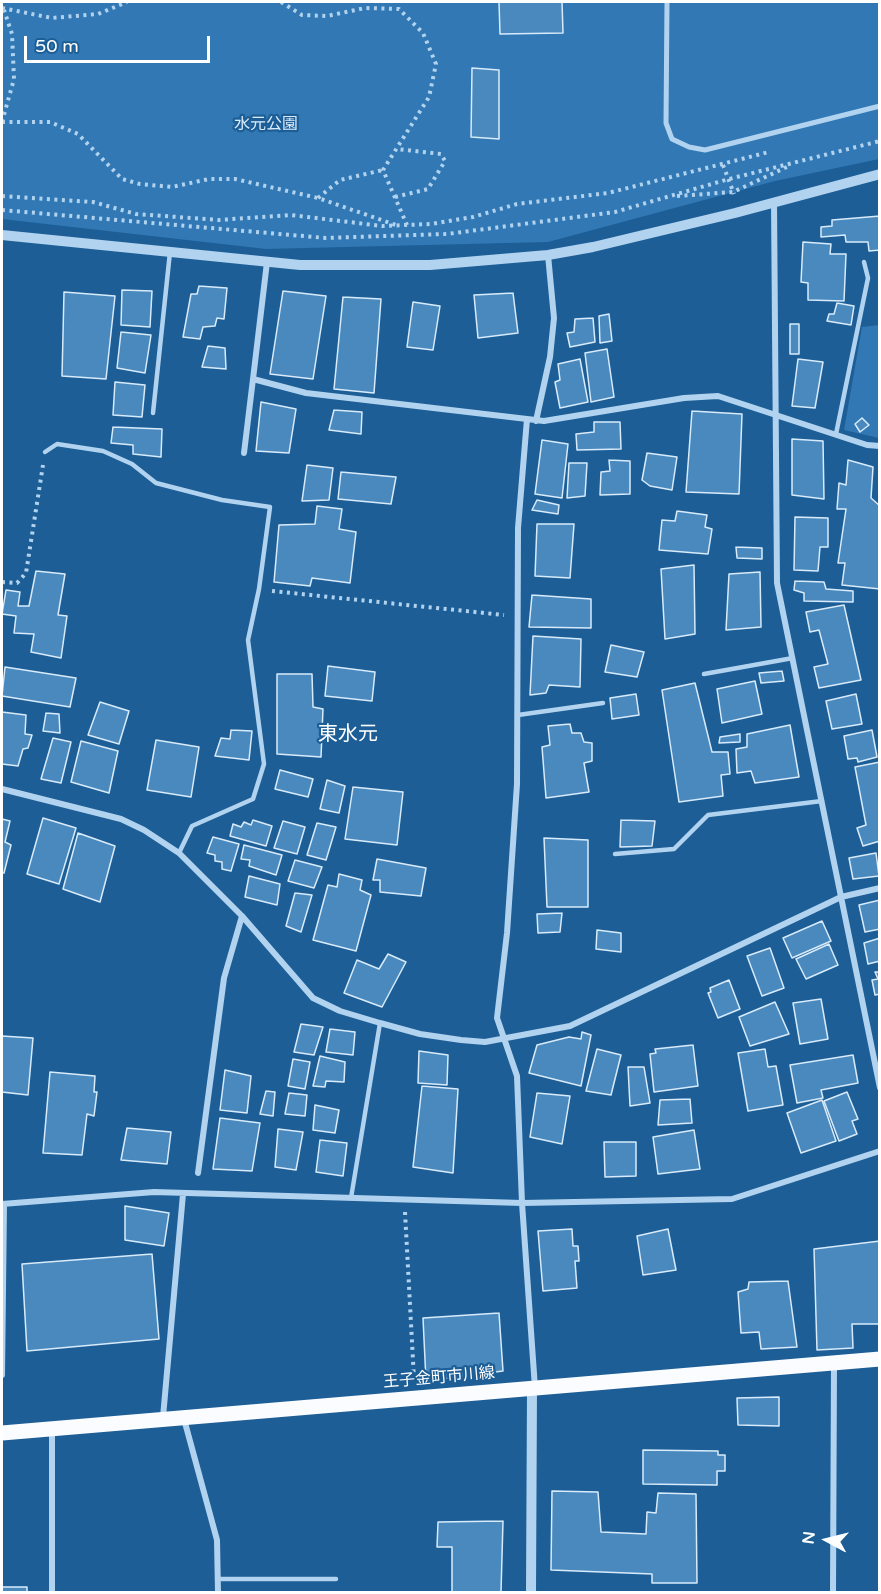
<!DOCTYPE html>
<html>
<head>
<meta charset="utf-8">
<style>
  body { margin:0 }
  #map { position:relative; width:881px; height:1594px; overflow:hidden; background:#1d5e96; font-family:"Varela Round",sans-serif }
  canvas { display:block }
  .frame { position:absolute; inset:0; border:3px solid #fff; pointer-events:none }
  .north { position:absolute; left:797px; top:1510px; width:60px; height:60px; -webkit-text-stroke:4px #1d5e96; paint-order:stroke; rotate:277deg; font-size:16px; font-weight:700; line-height:24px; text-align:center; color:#fff }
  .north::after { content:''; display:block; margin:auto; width:21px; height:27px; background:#fff; clip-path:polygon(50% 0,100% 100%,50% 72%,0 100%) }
  .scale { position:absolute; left:24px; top:36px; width:186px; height:27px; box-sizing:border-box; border:3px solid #fff; border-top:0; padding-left:8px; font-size:18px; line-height:21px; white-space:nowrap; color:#fff; -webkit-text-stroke:4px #1d5e96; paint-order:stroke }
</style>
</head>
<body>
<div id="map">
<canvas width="881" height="1594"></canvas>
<div class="frame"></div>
<div class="north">N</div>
<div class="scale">50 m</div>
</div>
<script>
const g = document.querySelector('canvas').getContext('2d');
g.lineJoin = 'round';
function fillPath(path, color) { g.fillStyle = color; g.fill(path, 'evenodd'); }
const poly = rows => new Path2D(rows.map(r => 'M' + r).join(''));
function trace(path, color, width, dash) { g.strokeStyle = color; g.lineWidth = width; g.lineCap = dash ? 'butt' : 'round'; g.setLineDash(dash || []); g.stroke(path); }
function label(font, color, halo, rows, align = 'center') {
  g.font = font + ' "Varela Round","Noto Sans JP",sans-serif'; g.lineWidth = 4.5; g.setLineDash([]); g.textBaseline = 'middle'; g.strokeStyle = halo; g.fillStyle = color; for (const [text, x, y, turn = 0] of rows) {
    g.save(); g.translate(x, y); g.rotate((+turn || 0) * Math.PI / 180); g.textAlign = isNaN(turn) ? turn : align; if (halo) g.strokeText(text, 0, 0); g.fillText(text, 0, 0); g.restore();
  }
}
const green = poly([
  [2,2,879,2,879,159,775,181,548,242,266,249,2,219],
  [879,325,879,438,844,430,862,327]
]);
const building = poly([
  [499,2,562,2,563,33,500,34,499,2],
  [472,68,499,70,499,139,471,137,472,68],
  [880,216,880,250,869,251,868,242,846,242,845,235,821,237,821,227,832,226,832,220,880,216],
  [803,242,831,244,830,254,846,254,844,301,808,300,808,283,801,282,803,242],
  [199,286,227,288,224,319,217,318,215,326,203,327,200,339,183,337,191,294,197,294,199,286],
  [122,290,152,291,150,327,121,325,122,290],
  [283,291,326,296,313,379,270,374,283,291],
  [64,292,115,296,106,379,62,376,64,292],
  [513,293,518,333,478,338,474,295,513,293],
  [343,297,381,299,374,393,334,389,343,297],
  [413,302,440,306,433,350,407,347,413,302],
  [837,303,854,306,851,325,827,321,829,314,834,314,837,303],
  [609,314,612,341,600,343,599,316,609,314],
  [593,318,595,342,570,347,567,333,574,332,575,319,593,318],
  [790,324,799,324,799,354,790,354,790,324],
  [121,332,151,335,145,373,117,368,121,332],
  [208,346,225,348,226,369,202,367,208,346],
  [607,349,614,397,591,402,585,353,607,349],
  [580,359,588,402,560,408,555,382,560,380,558,364,580,359],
  [798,359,823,362,815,408,792,406,798,359],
  [115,382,145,385,142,417,113,415,115,382],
  [261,402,296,409,289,453,256,451,261,402],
  [334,410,362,412,361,434,329,430,334,410],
  [692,411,742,414,739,494,686,492,692,411],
  [862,418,869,425,860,432,855,424,862,418],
  [594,422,620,422,621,449,577,450,576,434,594,432,594,422],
  [113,427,162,429,161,457,133,454,133,445,111,443,113,427],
  [792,439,823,441,824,499,792,495,792,439],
  [542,440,568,444,562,498,535,494,542,440],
  [647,453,677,457,672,490,650,486,642,480,647,453],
  [609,460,630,461,630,494,600,495,601,472,610,471,609,460],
  [848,460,873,467,871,498,880,506,880,589,842,585,845,563,838,563,846,509,837,509,839,483,846,485,848,460],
  [569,463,587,463,585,496,567,498,569,463],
  [307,465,333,468,329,500,302,501,307,465],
  [341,472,396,477,391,504,338,499,341,472],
  [537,500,559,505,558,514,532,510,537,500],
  [317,506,342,509,339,529,356,532,350,583,312,578,310,586,274,582,279,525,315,524,317,506],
  [677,511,707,515,705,527,712,529,708,554,659,550,662,520,675,521,677,511],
  [795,517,828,518,828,547,820,547,818,571,794,570,795,517],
  [537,524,574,524,570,578,535,576,537,524],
  [736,547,762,548,762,559,737,558,736,547],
  [694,565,695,634,665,639,661,569,694,565],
  [36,571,65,574,58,615,67,616,61,658,31,652,34,634,14,633,16,616,2,614,6,590,20,592,18,606,29,606,36,571],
  [760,572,761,627,726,630,729,574,760,572],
  [795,581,824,582,826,589,853,591,853,602,804,601,804,593,794,590,795,581],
  [532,595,591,599,591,628,529,627,532,595],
  [844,605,861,680,819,688,814,667,828,664,819,630,810,632,806,612,844,605],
  [533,636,581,639,580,687,549,685,546,693,530,695,533,636],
  [611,645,644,652,637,677,605,672,611,645],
  [328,666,375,672,372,701,325,696,328,666],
  [5,667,76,678,70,707,2,696,5,667],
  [782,671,784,681,761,683,759,673,782,671],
  [277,674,312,674,313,707,323,709,321,757,277,754,277,674],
  [755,681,762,714,722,723,717,689,755,681],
  [695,683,712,752,728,752,730,774,721,775,723,796,679,802,662,690,695,683],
  [636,694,639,715,612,719,610,698,636,694],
  [856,694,862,724,832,729,826,701,856,694],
  [100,702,129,711,119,744,88,735,100,702],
  [2,712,26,715,25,734,32,735,28,748,23,749,18,766,2,764,2,712],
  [46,713,59,714,60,733,43,731,46,713],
  [570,724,572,733,581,733,584,742,592,743,592,761,584,763,589,792,546,798,542,747,550,745,548,726,570,724],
  [790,725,799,777,755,783,751,771,737,773,736,749,747,747,747,734,790,725],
  [231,730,252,731,249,760,215,756,221,738,230,739,231,730],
  [872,730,877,757,858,762,857,758,848,759,844,736,872,730],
  [740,734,740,742,719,743,720,737,740,734],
  [53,738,71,742,61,783,41,779,53,738],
  [156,740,199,747,191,797,147,790,156,740],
  [81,741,118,751,109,793,71,782,81,741],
  [880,762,880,841,863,846,857,828,866,825,855,767,880,762],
  [280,770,313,779,308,797,275,789,280,770],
  [327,780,345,786,339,813,320,809,327,780],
  [353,787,403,792,397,845,345,839,353,787],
  [43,818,76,828,59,884,27,874,43,818],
  [2,819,10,821,5,842,11,845,4,873,2,873,2,819],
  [253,820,272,826,266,846,230,836,233,824,241,827,244,822,251,825,253,820],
  [621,820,655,821,652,846,620,847,621,820],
  [283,821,305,827,297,854,274,848,283,821],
  [317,823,336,827,326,860,307,855,317,823],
  [78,833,115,846,100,902,63,889,78,833],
  [213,837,239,844,231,871,222,869,222,862,215,861,215,855,207,853,213,837],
  [544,838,588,840,588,907,547,907,544,838],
  [244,845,282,855,276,875,249,866,250,860,241,859,244,845],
  [876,853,879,876,853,879,849,858,876,853],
  [377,859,426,868,421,896,380,892,380,880,373,880,377,859],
  [295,860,322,867,314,888,288,881,295,860],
  [339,874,362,880,360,890,371,895,356,951,313,940,328,885,337,887,339,874],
  [249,876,280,884,277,905,245,897,249,876],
  [295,893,312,895,301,932,286,926,295,893],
  [880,900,880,929,865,932,859,905,880,900],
  [562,913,560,932,538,933,537,914,562,913],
  [822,921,831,941,792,958,783,938,822,921],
  [597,930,621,933,621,952,596,949,597,930],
  [880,938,880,961,868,964,864,943,880,938],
  [829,944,838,965,806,979,796,959,829,944],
  [770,948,784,988,762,996,747,956,770,948],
  [388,954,406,962,382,1007,344,993,357,960,379,969,388,954],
  [875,972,880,972,880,994,875,995,872,980,878,979,875,972],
  [729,980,740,1009,718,1018,708,993,711,992,710,988,729,980],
  [821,999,828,1039,800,1044,793,1003,821,999],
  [775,1002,789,1034,750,1046,739,1017,775,1002],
  [301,1024,323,1027,314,1055,294,1052,301,1024],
  [330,1029,355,1032,353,1055,326,1052,330,1029],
  [582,1032,591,1035,581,1086,529,1073,537,1045,569,1037,581,1039,582,1032],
  [2,1036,33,1038,28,1095,2,1092,2,1036],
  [693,1045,698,1086,654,1092,650,1054,656,1053,655,1049,693,1045],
  [597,1049,621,1055,611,1095,586,1091,597,1049],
  [765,1049,768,1067,776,1066,783,1105,748,1111,738,1053,765,1049],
  [419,1051,448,1055,447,1085,418,1083,419,1051],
  [853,1055,858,1083,821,1090,823,1098,797,1103,790,1065,853,1055],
  [320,1056,345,1062,344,1082,326,1081,325,1087,313,1086,320,1056],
  [293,1059,310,1062,305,1089,288,1086,293,1059],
  [628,1067,644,1067,650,1103,630,1106,628,1067],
  [225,1070,251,1076,247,1113,220,1110,225,1070],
  [50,1072,95,1076,94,1092,97,1092,94,1116,87,1114,82,1155,43,1153,50,1072],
  [422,1086,458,1089,453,1173,413,1167,422,1086],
  [266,1091,275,1092,273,1116,260,1114,266,1091],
  [847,1092,858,1119,852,1121,857,1134,839,1141,824,1101,847,1092],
  [289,1093,307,1095,305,1116,285,1114,289,1093],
  [537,1093,570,1096,562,1144,530,1137,537,1093],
  [690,1099,692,1123,658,1125,660,1100,690,1099],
  [822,1100,836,1141,801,1153,787,1113,822,1100],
  [315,1105,339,1110,335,1133,313,1130,315,1105],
  [220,1118,260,1123,252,1171,213,1169,220,1118],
  [127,1128,171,1132,167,1164,121,1160,127,1128],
  [278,1129,303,1132,296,1170,275,1167,278,1129],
  [694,1130,700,1169,658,1174,653,1137,694,1130],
  [320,1140,347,1143,343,1176,316,1172,320,1140],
  [604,1142,636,1142,636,1176,605,1177,604,1142],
  [125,1206,169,1213,164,1246,125,1240,125,1206],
  [572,1229,573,1246,578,1246,579,1261,575,1261,577,1288,543,1291,538,1231,572,1229],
  [668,1229,676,1270,643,1275,637,1236,668,1229],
  [880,1241,880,1324,852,1324,853,1348,817,1350,814,1249,880,1241],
  [152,1254,159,1339,27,1351,22,1264,152,1254],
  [788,1281,797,1347,761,1349,759,1332,741,1333,738,1292,748,1289,749,1282,788,1281],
  [499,1313,503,1371,426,1381,423,1318,499,1313],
  [779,1397,779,1426,738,1425,737,1398,779,1397],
  [643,1450,718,1451,718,1455,725,1455,725,1471,717,1471,717,1485,643,1484,643,1450],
  [552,1491,598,1492,601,1532,646,1534,647,1512,656,1513,658,1493,696,1494,697,1583,652,1583,652,1574,551,1570,552,1491],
  [503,1521,501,1592,452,1592,452,1547,437,1547,438,1522,503,1521],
  [2,1587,27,1587,27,1592,2,1592,2,1587]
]);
const path = poly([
  [281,2,302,15,327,16,365,8,399,9,423,33,436,64,429,97,383,170,407,225],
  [2,8,52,18,98,14,127,2],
  [2,122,50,122,78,134,122,179,140,184,172,187,209,179,235,179,318,198,396,225],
  [2,122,14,79,12,34,4,10],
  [723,165,734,194],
  [2,196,93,202,136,214,219,220,291,215,382,226,431,224,473,217,517,204,608,193,769,152],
  [677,196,733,192,789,166],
  [395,197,428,189,445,161,441,154,397,149],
  [318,198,340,180,383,170],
  [2,210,326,238,447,234,615,212,729,179,880,141],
  [2,582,17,583,26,573,43,465],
  [272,591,504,615],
  [405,1212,414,1379]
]);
const service = poly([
  [153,413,170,252],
  [836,434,868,278,864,262],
  [45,452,57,444,103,451,132,464,156,483,222,500,270,507,259,589,248,640,264,764,253,799,192,826,179,853],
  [704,674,793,658],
  [518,715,603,703],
  [615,854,674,849,708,815,822,801],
  [351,1198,380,1023],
  [217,1579,336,1579]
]);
const pedestrian = poly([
  [667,2,666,123,672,139,689,147,705,150,880,106]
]);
const minor = poly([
  [774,202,777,583,880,1088],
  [267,262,253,379,306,393,544,421,684,398,718,396,867,445,880,446],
  [527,419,518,528,517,784,507,933,497,1018,517,1076,522,1203,535,1388],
  [536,421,550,357,554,318,548,255],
  [244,453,253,379],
  [2,789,121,819,144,830,179,853,242,916,313,998,340,1011,380,1023,420,1034,461,1040,485,1042,570,1026,841,897,880,888],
  [198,1173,224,978,242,916],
  [2,1204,154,1192,522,1203,732,1199,880,1151],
  [2,1375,4,1204],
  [163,1417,183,1194],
  [184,1419,217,1540,218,1592],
  [52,1592,52,1430],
  [833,1592,834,1364]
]);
const tertiary = poly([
  [2,235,300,265,430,265,548,255,593,247,735,213,880,174],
  [531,1592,532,1388]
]);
const primary = poly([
  [2,1433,880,1359]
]);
const parkNames = [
  ["水元公園",266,125]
];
const streetNames = [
  ["王子金町市川線",439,1378,-5]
];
const quarterNames = [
  ["東水元",348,735]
];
fillPath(green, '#3178b4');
fillPath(building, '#4a89be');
trace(building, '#d8ebfb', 1.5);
trace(path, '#b1d3ef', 4, [3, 4.5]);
trace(service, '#b1d3ef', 4.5);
trace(pedestrian, '#b1d3ef', 5);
trace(minor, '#b1d3ef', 6);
trace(tertiary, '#b1d3ef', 10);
trace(primary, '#fafcff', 15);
label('16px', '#d8ebfb', '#1d5e96', parkNames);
label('16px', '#fff', '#1d5e96', streetNames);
label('20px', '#fff', '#1d5e96', quarterNames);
</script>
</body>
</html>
